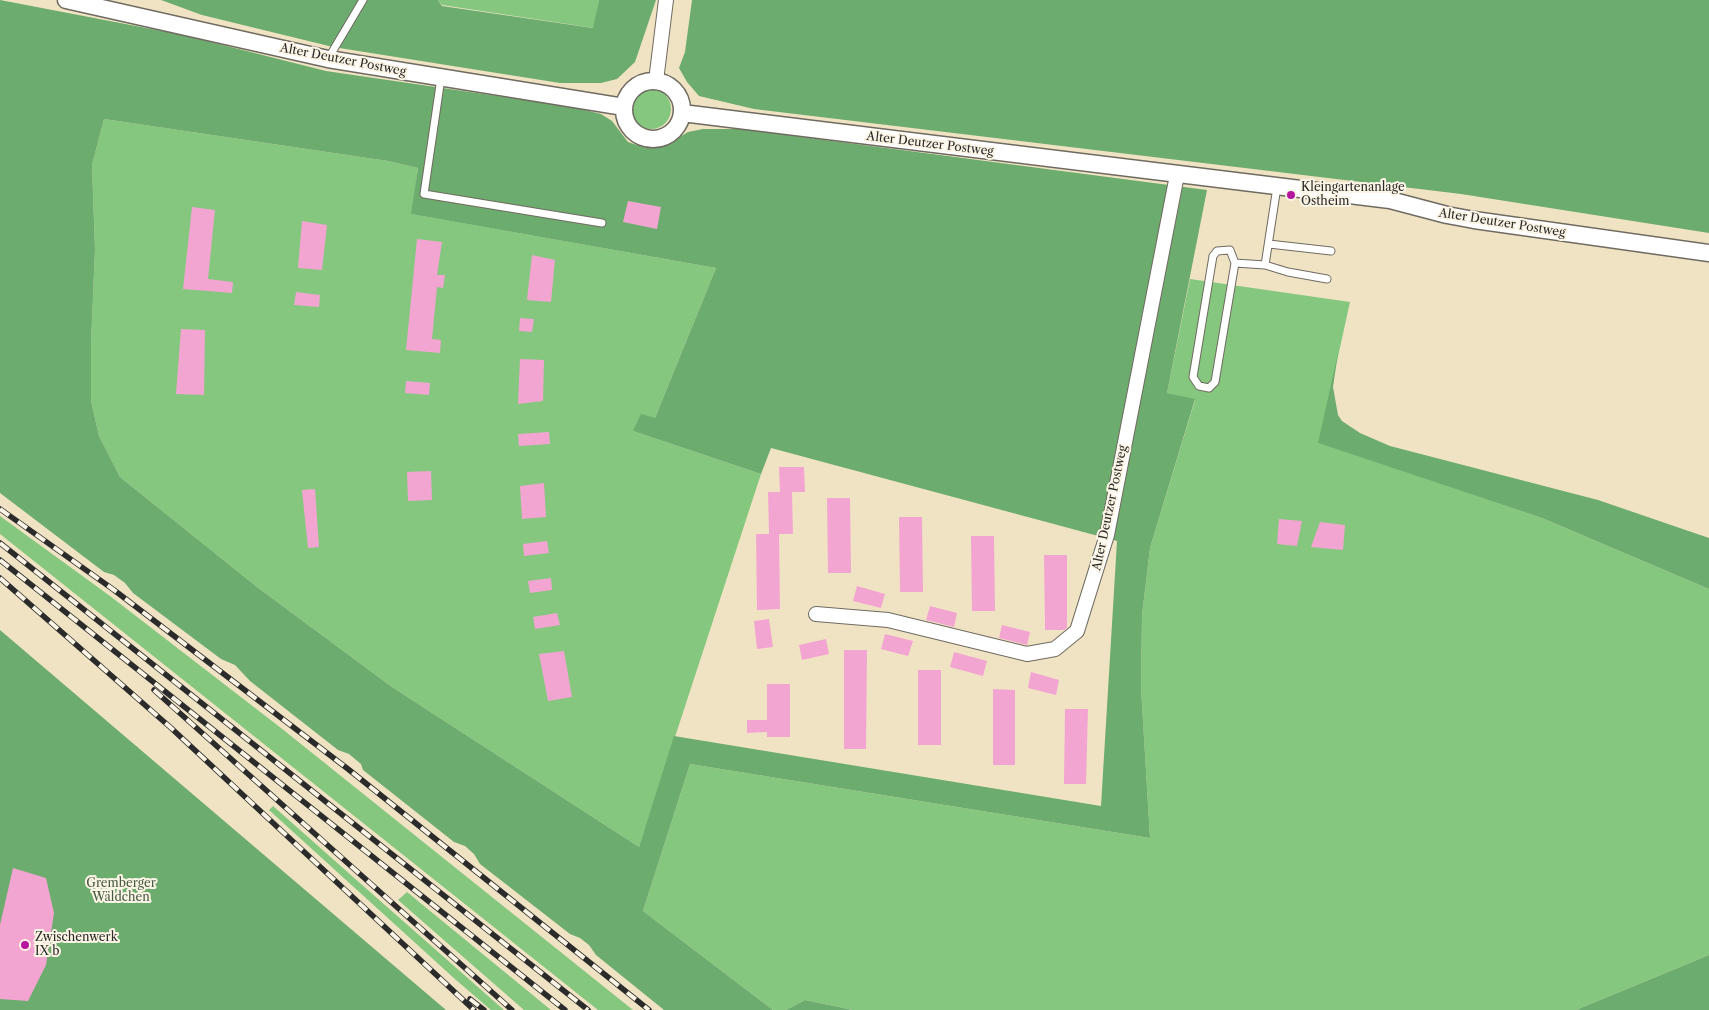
<!DOCTYPE html>
<html>
<head>
<meta charset="utf-8">
<style>
  body { margin:0 }
  canvas { display:block; background:#f0e3c4 }
</style>
</head>
<body>
<canvas width="1709" height="1010"></canvas>
<script>
const g = document.querySelector('canvas').getContext('2d');
g.lineJoin = 'round';
function fillPath(path, color) { g.fillStyle = color; g.fill(path, 'evenodd'); }
const poly = rows => new Path2D(rows.map(r => 'M' + r).join(''));
function trace(path, color, width, dash) { g.strokeStyle = color; g.lineWidth = width; g.lineCap = dash ? 'butt' : 'round'; g.setLineDash(dash || []); g.stroke(path); }
function label(font, color, halo, rows, align = 'center') {
  g.font = font + ' "Libre Caslon Text",serif'; g.lineWidth = 4; g.setLineDash([]); g.textBaseline = 'middle'; g.strokeStyle = halo; g.fillStyle = color; for (const [text, x, y, turn = 0] of rows) {
    g.save(); g.translate(x, y); g.rotate((+turn || 0) * Math.PI / 180); g.textAlign = isNaN(turn) ? turn : align; if (halo) g.strokeText(text, 0, 0); g.fillText(text, 0, 0); g.restore();
  }
}
const green = poly([
  [438,0,599,0,594,28,442,5],
  '631 109a20 20 0 1 1 40 0a20 20 0 1 1-40 0Z',
  [104,119,388,161,418,168,412,214,716,268,655,418,633,431,761,474,639,847,392,687,257,587,120,477,99,436,91,401,91,344,95,249,92,165],
  [1190,279,1350,302,1319,443,1542,518,1709,589,1709,955,1576,1010,853,1010,805,1000,786,1010,773,1010,643,911,690,764,1150,838,1141,688,1142,615,1150,548,1195,400,1167,393],
  [0,516,110,596,281,728,633,1010,598,1010,0,534],
  [273,806,352,876,504,1010,491,1010,456,980,269,810],
  [407,892,551,1010,524,1010,398,900]
]);
const forest = poly([
  [0,0,183,35,326,71,573,107,601,114,612,121,628,142,646,148,662,147,688,132,703,129,741,129,1207,190,1167,393,1195,399,1150,548,1142,615,1141,688,1150,838,690,764,643,911,773,1010,664,1010,596,955,589,945,580,938,570,934,480,864,474,854,465,846,454,842,363,770,361,764,349,754,338,750,250,681,235,665,221,659,133,593,125,583,114,575,104,572,0,493],
  [104,119,388,161,418,168,411,214,716,268,655,418,641,414,633,431,761,474,771,448,1117,541,1101,806,674,736,639,847,392,687,257,587,120,477,99,436,91,401,91,344,95,249,92,165],
  [161,0,438,0,442,6,593,28,599,0,656,0,635,62,617,79,601,83,560,83,333,47,202,15],
  [692,0,1709,0,1709,233,1461,194,754,109,699,96,687,82,679,68,685,52],
  [1338,353,1333,387,1338,415,1342,421,1360,433,1390,446,1598,500,1709,538,1709,589,1542,518,1318,443],
  [0,630,446,1010,0,1010],
  [1709,955,1709,1010,1576,1010],
  [805,1000,853,1010,786,1010]
]);
const building = poly([
  [628,201,661,207,657,229,623,222],
  [192,207,215,210,208,279,233,282,232,293,183,289],
  [302,221,327,225,322,270,298,268],
  [417,239,442,242,437,275,445,275,443,288,437,287,432,339,441,340,440,353,406,350],
  [532,255,555,260,551,302,527,300],
  [296,292,320,295,319,307,294,305],
  [520,318,534,319,532,332,519,331],
  [181,329,205,330,204,395,176,394],
  [520,359,544,360,543,401,518,404],
  [406,381,430,383,429,395,405,393],
  [549,432,550,444,519,446,518,434],
  [779,467,804,467,805,492,792,492,793,534,779,534,780,609,757,610,756,534,769,534,768,492,780,492],
  [431,471,432,500,408,501,407,472],
  [544,483,546,517,522,519,520,486],
  [315,489,319,547,308,548,302,490],
  [827,498,850,498,851,573,828,573],
  [899,517,922,517,923,592,900,592],
  [1279,519,1302,521,1297,546,1277,544],
  [1320,522,1345,525,1343,550,1311,547],
  [971,536,994,536,995,611,972,611],
  [547,541,549,553,524,556,523,544],
  [1044,555,1067,555,1067,628,1064,630,1045,630],
  [551,578,552,590,530,593,528,581],
  [857,586,885,594,881,608,853,601],
  [930,606,957,613,954,627,926,620],
  [557,613,560,625,535,629,533,617],
  [769,619,773,647,757,649,754,621],
  [1002,625,1030,632,1027,645,999,638],
  [885,634,913,641,908,656,881,649],
  [826,639,829,654,802,660,799,645],
  [844,650,867,650,866,749,844,749],
  [564,651,572,697,548,701,539,654],
  [954,652,987,661,983,676,950,667],
  [918,670,941,670,941,745,918,745],
  [1031,672,1059,680,1056,695,1028,688],
  [767,684,790,684,790,737,767,737,767,732,747,733,747,720,767,720],
  [993,689,1015,690,1015,765,993,765],
  [1065,709,1088,709,1086,784,1064,784],
  [13,868,46,878,54,913,46,965,28,1001,0,999,0,925]
]);
const service = poly([
  [328,59,363,0],
  [441,78,424,194,602,223],
  [1269,244,1331,251],
  [1235,263,1230,250,1217,251,1213,256,1193,377,1199,386,1209,388,1215,382,1235,263,1265,265,1288,272,1327,279],
  [1265,265,1277,187]
]);
const minor = poly([
  [656,81,666,0],
  [816,614,888,620,1027,654,1055,649,1077,631,1107,535,1177,175]
]);
const tertiary = poly([
  [66,0,328,59,624,107],
  '624 110a29 29 0 1 1 58 0a29 29 0 1 1-58 0Z',
  [682,113,1390,200,1447,215,1474,220,1709,253]
]);
const rail = poly([
  [0,509,114,590,348,769,649,1010],
  [0,543,588,1010],
  [0,560,565,1010],
  [0,578,170,727,474,1010],
  [154,690,512,1010],
  [470,999,484,1010]
]);
const markers = [
  [1291,195,5,"#b5179e"],
  [25,945,5,"#b5179e"]
];
const streetNames = [
  ["Alter Deutzer Postweg",343,60,11],
  ["Alter Deutzer Postweg",930,144,7],
  ["Alter Deutzer Postweg",1502,223,9],
  ["Alter Deutzer Postweg",1110,508,-78]
];
const poiNames = [
  ["Kleingartenanlage",1301,188],
  ["Ostheim",1301,202],
  ["Zwischenwerk",35,938],
  ["IX b",35,952]
];
const parkNames = [
  ["Gremberger",121,884],
  ["Wäldchen",121,898]
];
fillPath(green, '#85c77f');
fillPath(forest, '#6cac6e');
fillPath(building, '#f3a5d1');
trace(service, '#706b61', 9);
trace(minor, '#706b61', 16);
trace(tertiary, '#706b61', 19);
trace(service, '#fff', 7);
trace(minor, '#fff', 14);
trace(tertiary, '#fff', 16);
trace(rail, '#2b2b2b', 5.5);
trace(rail, '#fcf5e5', 4, [11]);
for (const [x, y, r, color] of markers) { const dot = new Path2D(); dot.arc(x, y, r, 0, 2 * Math.PI); g.fillStyle = color; g.fill(dot); trace(dot, '#fcf5e5', 2); }
label('12px', '#2b2b2b', '#fcf5e5', streetNames);
label('12px', '#2b2b2b', '#fcf5e5', poiNames, 'left');
label('12px', '#465a44', '#fcf5e5', parkNames);
</script>
</body>
</html>
